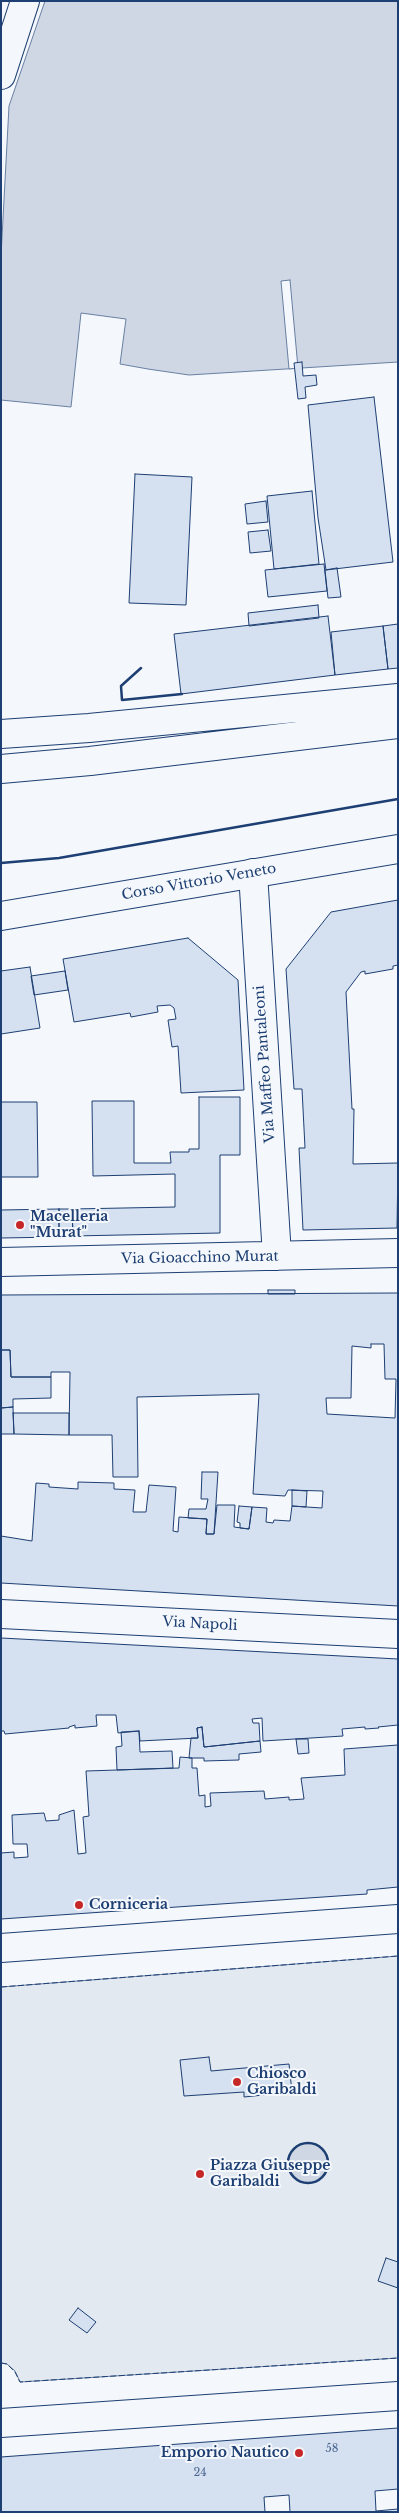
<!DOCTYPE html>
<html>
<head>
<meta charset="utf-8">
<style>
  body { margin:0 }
  #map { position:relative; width:399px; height:2513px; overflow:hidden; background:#f4f7fb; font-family:"Libre Baskerville",serif }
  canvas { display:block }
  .frame { position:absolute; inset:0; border:2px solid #1d3f73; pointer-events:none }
</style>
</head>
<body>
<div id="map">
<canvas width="399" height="2513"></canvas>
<div class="frame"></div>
</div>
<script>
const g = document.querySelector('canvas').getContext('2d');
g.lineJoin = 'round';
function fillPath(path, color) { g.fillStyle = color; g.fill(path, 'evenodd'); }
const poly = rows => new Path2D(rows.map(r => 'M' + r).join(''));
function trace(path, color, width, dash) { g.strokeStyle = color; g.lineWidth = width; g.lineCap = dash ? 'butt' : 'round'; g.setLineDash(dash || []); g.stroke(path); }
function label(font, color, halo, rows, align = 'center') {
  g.font = font + ' "Libre Baskerville",serif'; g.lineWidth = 4; g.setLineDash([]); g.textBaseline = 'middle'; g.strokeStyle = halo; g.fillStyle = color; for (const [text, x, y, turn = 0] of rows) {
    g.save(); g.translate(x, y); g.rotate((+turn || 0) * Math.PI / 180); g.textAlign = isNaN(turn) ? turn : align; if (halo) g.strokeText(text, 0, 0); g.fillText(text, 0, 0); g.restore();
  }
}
const green = poly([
  [398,1956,398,2358,20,2382,15,2371,7,2364,1,2363,1,1987,398,1956]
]);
const water = poly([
  [45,1,398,1,398,362,189,375,148,369,120,364,126,319,81,313,71,407,1,400,1,256,9,106,45,1],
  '288 2163a20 20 0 1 1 40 0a20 20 0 1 1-40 0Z'
]);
const pier = poly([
  [290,280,298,368,289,369,281,281,290,280]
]);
const building = poly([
  [302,362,303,376,316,375,317,385,305,387,306,398,298,399,294,363,302,362],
  [374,397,393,562,326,570,318,518,308,405,374,397],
  [135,474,192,477,186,605,129,603,135,474],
  [312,491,319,564,274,569,267,496,312,491],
  [266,501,268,522,247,524,245,504,266,501],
  [268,530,271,551,250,553,248,532,268,530],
  [324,564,327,591,268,597,265,570,324,564],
  [337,568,341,597,328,598,325,570,337,568],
  [318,605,319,618,249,626,248,613,318,605],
  [328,616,335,675,181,694,174,634,328,616],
  [398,624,398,668,388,669,383,626,398,624],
  [383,626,388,669,335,675,331,632,383,626],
  [398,900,398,965,393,966,393,969,365,974,365,971,361,972,346,992,352,1109,354,1109,353,1164,398,1163,397,1228,303,1230,299,1148,305,1148,302,1089,294,1089,286,969,331,912,398,900],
  [188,938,238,980,244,1090,181,1093,178,1046,172,1047,168,1020,176,1019,174,1008,170,1005,157,1006,158,1012,131,1017,130,1013,74,1022,63,959,188,938],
  [30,967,40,1028,1,1034,1,971,30,967],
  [65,971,68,990,34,995,31,976,65,971],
  [199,1097,240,1097,240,1155,220,1155,220,1233,73,1236,72,1209,175,1207,175,1174,93,1176,92,1101,134,1101,134,1163,171,1163,170,1152,189,1152,189,1149,199,1149,199,1097],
  [1,1102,37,1102,38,1177,1,1177,1,1102],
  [59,1209,59,1237,1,1238,1,1210,59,1209],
  [59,1209,72,1209,73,1236,59,1237,59,1209],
  [268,1290,295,1290,295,1294,268,1294,268,1290],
  [398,1293,398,1606,1,1583,1,1536,32,1541,36,1483,49,1484,49,1487,78,1489,78,1482,114,1483,114,1489,135,1490,133,1512,146,1512,149,1485,176,1487,173,1531,178,1532,179,1517,207,1519,206,1534,214,1534,217,1505,235,1505,234,1527,249,1529,252,1507,267,1508,266,1522,273,1523,274,1520,290,1521,292,1506,322,1508,323,1491,288,1490,285,1496,253,1494,259,1394,137,1397,138,1477,113,1477,112,1435,69,1435,70,1372,51,1372,51,1377,11,1377,10,1350,1,1350,1,1295,398,1293],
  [371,1344,384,1344,385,1379,396,1379,395,1418,327,1414,326,1398,351,1398,352,1346,371,1348,371,1344],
  [1,1350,10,1350,11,1377,51,1377,51,1398,13,1399,13,1407,1,1408,1,1350],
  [13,1407,14,1434,1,1434,1,1408,13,1407],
  [13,1413,69,1413,69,1435,14,1434,13,1413],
  [202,1472,218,1472,214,1534,206,1534,207,1519,188,1518,189,1509,206,1509,208,1499,201,1499,202,1472],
  [292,1490,307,1491,306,1507,292,1506,292,1490],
  [239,1506,252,1507,249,1529,240,1528,240,1523,237,1522,239,1506],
  [1,1638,398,1659,398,1725,378,1727,379,1728,365,1729,365,1727,342,1729,343,1736,263,1741,262,1718,252,1719,253,1723,259,1723,260,1741,204,1747,202,1727,197,1728,198,1738,140,1741,139,1731,118,1733,116,1715,96,1715,97,1726,75,1728,75,1725,69,1727,69,1728,5,1734,4,1731,1,1731,1,1638],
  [202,1727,204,1747,260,1741,261,1752,239,1754,239,1760,204,1761,204,1758,189,1758,191,1738,198,1738,197,1728,202,1727],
  [139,1731,140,1752,172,1751,173,1768,117,1770,116,1747,122,1746,121,1732,139,1731],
  [296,1739,308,1739,309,1753,298,1754,296,1739],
  [398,1745,398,1887,367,1890,367,1894,1,1919,1,1853,14,1852,14,1858,28,1857,27,1844,13,1844,12,1815,44,1813,46,1821,59,1820,59,1815,74,1810,78,1854,86,1853,83,1817,89,1816,86,1771,179,1768,180,1757,192,1758,192,1768,197,1768,199,1796,205,1795,205,1807,211,1806,210,1793,264,1791,265,1799,289,1797,289,1800,304,1799,301,1778,345,1775,344,1749,398,1745],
  [209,2057,211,2071,289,2064,292,2092,244,2097,244,2092,184,2096,180,2060,209,2057],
  [386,2258,398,2262,398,2288,378,2281,386,2258],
  [78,2308,96,2322,87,2333,69,2320,78,2308],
  [398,2428,398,2489,375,2491,376,2511,398,2509,398,2512,290,2512,289,2495,264,2497,265,2512,1,2512,1,2457,398,2428]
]);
const minor = poly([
  [1,75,25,1],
  [1,734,89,728,398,698],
  [1,769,90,761,398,724],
  [253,873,277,1256],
  [1,1262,398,1253],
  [1,1614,398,1634],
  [1,1948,398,1919],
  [1,2423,398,2396]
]);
const major = poly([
  [1,916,398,849]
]);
const fence = poly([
  [1,1987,398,1956],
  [1,2363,7,2364,15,2372,20,2382,398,2358]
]);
const wall = poly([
  [141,668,121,686,122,700,182,694],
  [1,863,59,858,398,799],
  '288 2163a20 20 0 1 1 40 0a20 20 0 1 1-40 0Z'
]);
const markers = [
  [20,1225,5,"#c62828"],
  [79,1905,5,"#c62828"],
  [237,2082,5,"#c62828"],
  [200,2174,5,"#c62828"],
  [299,2453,5,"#c62828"]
];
const numberNames = [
  ["58",332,2449],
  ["24",200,2473]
];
const streetNames = [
  ["Corso Vittorio Veneto",199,882,-10],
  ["Via Maffeo Pantaleoni",265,1064,-94],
  ["Via Gioacchino Murat",200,1258,-1],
  ["Via Napoli",200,1624,3]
];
const poiNames = [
  ["Macelleria",30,1217],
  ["\"Murat\"",30,1233],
  ["Corniceria",89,1905],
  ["Chiosco",247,2074],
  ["Garibaldi",247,2090],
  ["Piazza Giuseppe",210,2166],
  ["Garibaldi",210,2182],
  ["Emporio Nautico",289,2453,"right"]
];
fillPath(green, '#e3e9f0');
trace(green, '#687fa3', 1);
fillPath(water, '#cfd7e4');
trace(water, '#687fa3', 1);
fillPath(pier, '#f4f7fb');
trace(pier, '#687fa3', 1);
fillPath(building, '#d5e0f0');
trace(building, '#1d3f73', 1);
trace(minor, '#1d3f73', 30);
trace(major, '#1d3f73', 30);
trace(minor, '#f4f7fb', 28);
trace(major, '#f4f7fb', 28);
trace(fence, '#1d3f73', 1, [6, 2.5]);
trace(wall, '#1d3f73', 2.5);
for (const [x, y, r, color] of markers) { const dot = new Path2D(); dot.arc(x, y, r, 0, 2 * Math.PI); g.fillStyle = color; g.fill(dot); trace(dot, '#f4f7fb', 2); }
label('11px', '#4b6792', null, numberNames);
label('14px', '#1d3f73', '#f4f7fb', streetNames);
label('bold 14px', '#1d3f73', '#f4f7fb', poiNames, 'left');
</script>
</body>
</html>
